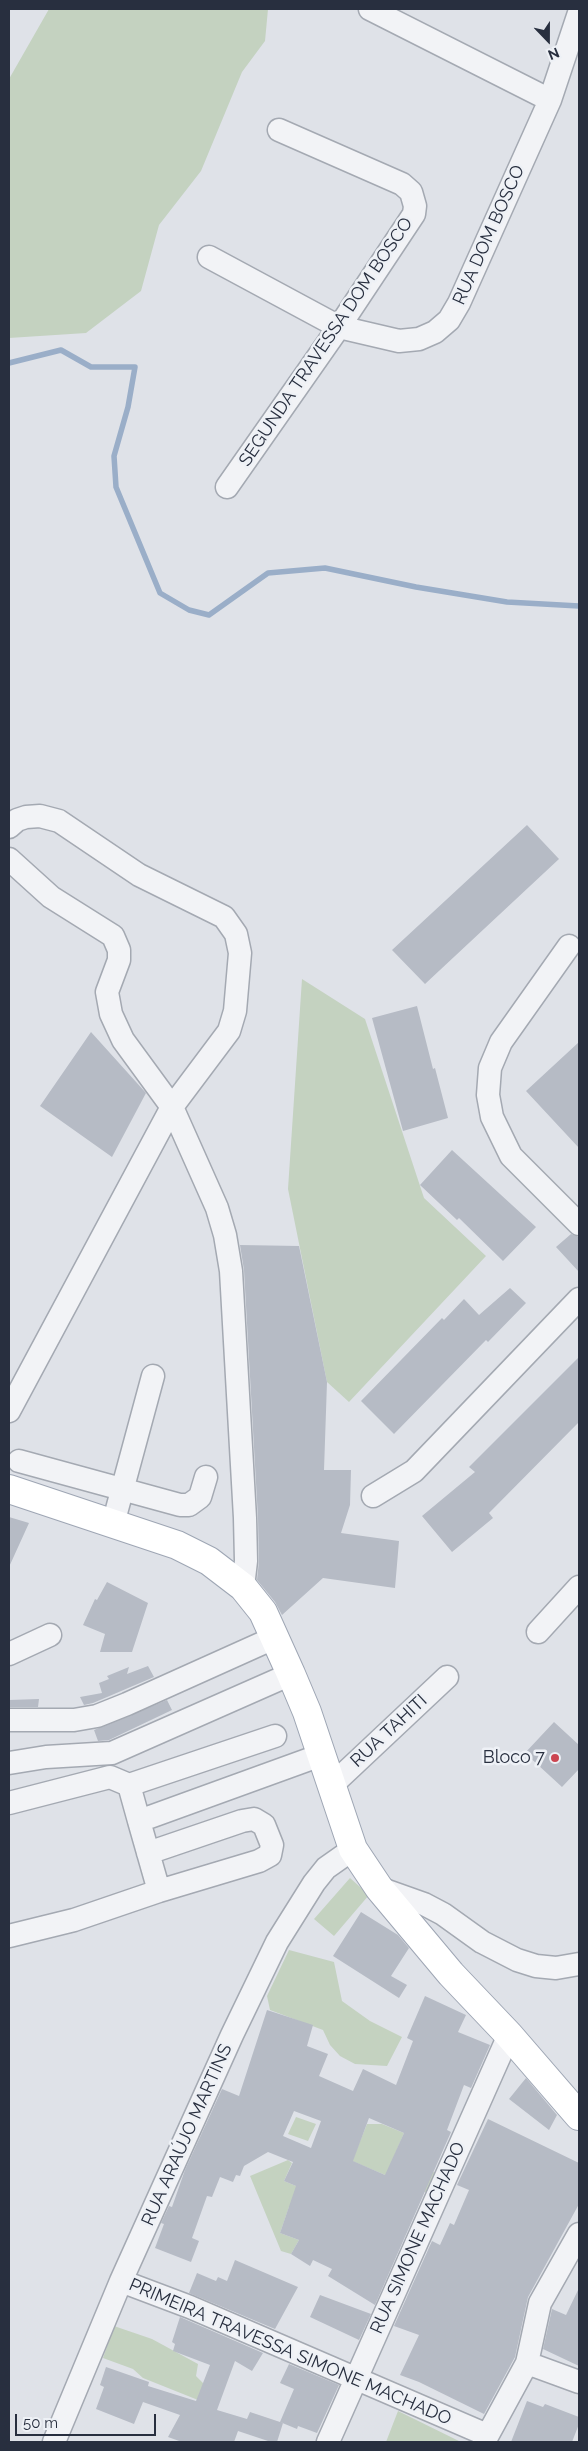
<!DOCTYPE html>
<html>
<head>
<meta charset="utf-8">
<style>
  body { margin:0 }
  #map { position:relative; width:588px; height:2451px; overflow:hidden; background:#dfe2e8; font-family:Raleway,sans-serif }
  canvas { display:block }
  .frame { position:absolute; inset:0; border:10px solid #282f3f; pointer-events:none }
  .north { position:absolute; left:523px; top:15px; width:50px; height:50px; -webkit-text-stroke:4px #eef1f6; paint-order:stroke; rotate:158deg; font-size:14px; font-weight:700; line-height:20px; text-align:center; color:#282f3f }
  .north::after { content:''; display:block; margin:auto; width:18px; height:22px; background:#282f3f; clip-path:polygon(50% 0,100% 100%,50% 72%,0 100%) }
  .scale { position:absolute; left:15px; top:2414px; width:141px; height:22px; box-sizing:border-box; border:2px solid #282f3f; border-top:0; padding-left:6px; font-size:15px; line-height:18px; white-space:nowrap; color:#282f3f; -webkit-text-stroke:4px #eef1f6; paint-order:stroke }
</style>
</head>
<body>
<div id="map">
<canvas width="588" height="2451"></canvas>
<div class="frame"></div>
<div class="north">N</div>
<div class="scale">50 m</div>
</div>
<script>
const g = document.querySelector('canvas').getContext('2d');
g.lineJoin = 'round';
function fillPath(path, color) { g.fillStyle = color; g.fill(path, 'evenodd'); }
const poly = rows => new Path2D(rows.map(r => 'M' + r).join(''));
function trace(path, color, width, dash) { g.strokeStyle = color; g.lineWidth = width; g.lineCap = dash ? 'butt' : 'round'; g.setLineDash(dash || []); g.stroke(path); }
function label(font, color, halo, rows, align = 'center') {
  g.font = font + ' Raleway,sans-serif'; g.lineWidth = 5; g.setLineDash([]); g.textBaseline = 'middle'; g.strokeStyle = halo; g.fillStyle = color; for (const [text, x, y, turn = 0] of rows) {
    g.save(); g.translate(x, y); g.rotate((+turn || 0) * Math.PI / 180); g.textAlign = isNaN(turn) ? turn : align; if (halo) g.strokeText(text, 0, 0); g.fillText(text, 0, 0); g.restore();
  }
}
const green = poly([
  [49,9,268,9,265,41,242,72,201,171,159,225,141,291,86,333,9,338,9,79],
  [302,979,365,1019,424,1198,486,1256,349,1402,327,1382,288,1189],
  [350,1878,369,1895,334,1936,314,1919],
  [289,1950,334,1962,342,2001,370,2021,402,2037,387,2066,355,2064,340,2056,330,2045,323,2030,270,2010,267,1996],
  [296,2117,316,2124,308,2141,288,2134],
  [367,2124,382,2124,404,2133,395,2154,440,2175,430,2194,352,2161],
  [288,2160,292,2163,284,2181,332,2201,311,2215,289,2207,280,2233,299,2240,291,2254,281,2251,250,2176],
  [114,2326,152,2339,198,2364,196,2376,203,2383,215,2387,208,2404,143,2378,133,2369,103,2358],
  [398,2411,461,2442,386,2442]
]);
const stream = poly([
  [9,363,61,350,91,367,135,367,128,407,114,456,116,487,160,593,189,610,209,615,268,573,325,568,416,587,507,602,579,606]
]);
const building = poly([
  [527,825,559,859,425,984,392,950],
  [417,1006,433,1069,435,1068,448,1118,403,1131,372,1018],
  [91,1032,146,1093,112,1157,40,1106],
  [579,1042,579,1148,526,1091],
  [452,1150,536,1227,503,1261,459,1218,457,1220,420,1185],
  [571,1234,579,1237,579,1272,556,1247],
  [240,1245,299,1246,327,1382,324,1470,351,1470,350,1505,341,1533,399,1541,395,1588,323,1578,282,1615,275,1602,257,1580,259,1561,258,1518,244,1270],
  [510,1288,526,1303,488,1342,486,1340,394,1434,361,1401,442,1318,444,1320,464,1299,479,1315],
  [579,1357,579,1422,489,1513,493,1518,452,1552,422,1516,475,1472,469,1467],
  [9,1517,29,1523,9,1567],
  [107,1582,148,1603,132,1652,100,1652,105,1634,83,1625,95,1599,97,1600],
  [148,1666,154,1677,93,1703,84,1705,80,1697,102,1693,99,1683,109,1679,107,1676,129,1667,127,1674],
  [39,1699,38,1707,9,1707,9,1700],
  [167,1700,172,1710,109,1740,98,1741,94,1730],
  [554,1722,579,1745,579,1769,562,1787,525,1753],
  [361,1912,398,1935,409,1948,391,1976,407,1985,399,1998,333,1956],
  [425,1996,466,2015,458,2032,490,2045,471,2088,464,2085,447,2130,451,2132,375,2305,328,2276,332,2269,313,2260,310,2266,291,2254,299,2240,280,2233,296,2186,284,2181,293,2162,268,2152,244,2166,240,2176,236,2175,233,2182,220,2177,212,2197,207,2196,192,2238,199,2241,191,2262,155,2248,164,2224,161,2223,169,2206,172,2207,185,2170,222,2089,239,2096,267,2010,313,2025,307,2046,328,2054,319,2076,353,2091,363,2069,396,2085,413,2041,407,2038],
  [294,2111,321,2121,311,2148,283,2136],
  [369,2118,404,2133,385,2175,353,2161],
  [526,2078,557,2115,549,2130,509,2099],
  [488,2119,579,2163,579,2204,528,2297,515,2357,484,2414,419,2382,400,2375,419,2335,394,2326,432,2241,440,2245,450,2223,454,2225,469,2190,457,2185],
  [235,2260,298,2287,275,2329,189,2293,197,2273,216,2281,218,2277,227,2281],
  [579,2288,579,2366,543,2349,552,2309,566,2315],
  [320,2295,371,2314,359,2340,310,2317],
  [180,2317,263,2353,252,2371,235,2361,217,2410,247,2419,250,2412,283,2423,277,2442,271,2442,238,2431,234,2442,182,2442,168,2437,180,2415,143,2402,134,2424,96,2409,104,2387,100,2385,106,2367,149,2382,148,2386,196,2401,210,2365,173,2351,175,2344,172,2342],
  [289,2364,339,2385,317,2433,298,2426,297,2429,280,2422,294,2389,280,2383],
  [527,2401,543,2407,545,2404,579,2417,579,2424,572,2442,511,2442]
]);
const minor = poly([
  [370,9,550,100],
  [209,257,339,327,399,341,419,339,435,332,449,320,459,303,550,100,579,13],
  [227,487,339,327,414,214,415,206,411,192,402,184,279,130],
  [9,827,17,820,26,817,40,816,59,821,139,875,224,917,236,934,240,953,235,1011,229,1031,172,1107,9,1411],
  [9,859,51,897,113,936,119,950,119,960,107,992,111,1014,123,1040,172,1107,217,1208,225,1235,231,1271,245,1518,246,1561,243,1587],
  [569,946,501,1042,490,1068,488,1095,492,1117,511,1156,579,1224],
  [19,1461,180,1505,189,1505,200,1497,206,1477],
  [373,1496,414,1471,579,1299],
  [113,1524,153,1376],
  [538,1632,579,1587],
  [9,1654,50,1635],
  [9,1720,74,1720,97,1716,127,1704,276,1637],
  [9,1763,46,1757,112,1753,291,1674],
  [129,1785,275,1736],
  [331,1786,447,1677],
  [9,1803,110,1777,129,1785,139,1821,321,1755],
  [148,1853,242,1821,254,1819,264,1825,272,1845,270,1855,259,1861,159,1891],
  [379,1888,424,1904,443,1914,482,1942,517,1960,536,1966,556,1968,579,1964],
  [9,1936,74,1920,159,1891,139,1821],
  [121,2281,190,2307,487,2435],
  [527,2363,579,2382],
  [54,2442,121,2281,232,2035,277,1942,314,1883,326,1868,353,1849],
  [328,2442,509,2035],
  [484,2442,527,2363,540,2303,579,2234]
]);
const major = poly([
  [9,1489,177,1545,209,1561,243,1587,263,1612,291,1674,307,1712,353,1849,379,1888,451,1974,509,2035,579,2116]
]);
const markers = [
  [555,1758,5,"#cc4551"]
];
const streetNames = [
  ["RUA DOM BOSCO",489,235,-66],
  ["SEGUNDA TRAVESSA DOM BOSCO",326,342,-56],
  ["RUA TAHITI",389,1731,-43],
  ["RUA ARAÚJO MARTINS",187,2135,-66],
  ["RUA SIMONE MACHADO",418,2238,-66],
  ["PRIMEIRA TRAVESSA SIMONE MACHADO",290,2352,23]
];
const poiNames = [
  ["Bloco 7",545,1758]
];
fillPath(green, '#c4d2c0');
trace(stream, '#9aaec8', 5.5);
fillPath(building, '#b6bbc5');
trace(minor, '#a4a9b2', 25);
trace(major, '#9ea6b4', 30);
trace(minor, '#f2f3f6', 22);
trace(major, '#fff', 28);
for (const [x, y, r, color] of markers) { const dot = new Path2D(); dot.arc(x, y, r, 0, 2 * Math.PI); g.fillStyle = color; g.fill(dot); trace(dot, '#eef1f6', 2); }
label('18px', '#282f3f', '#eef1f6', streetNames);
label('18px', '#282f3f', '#eef1f6', poiNames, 'right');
</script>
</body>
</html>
